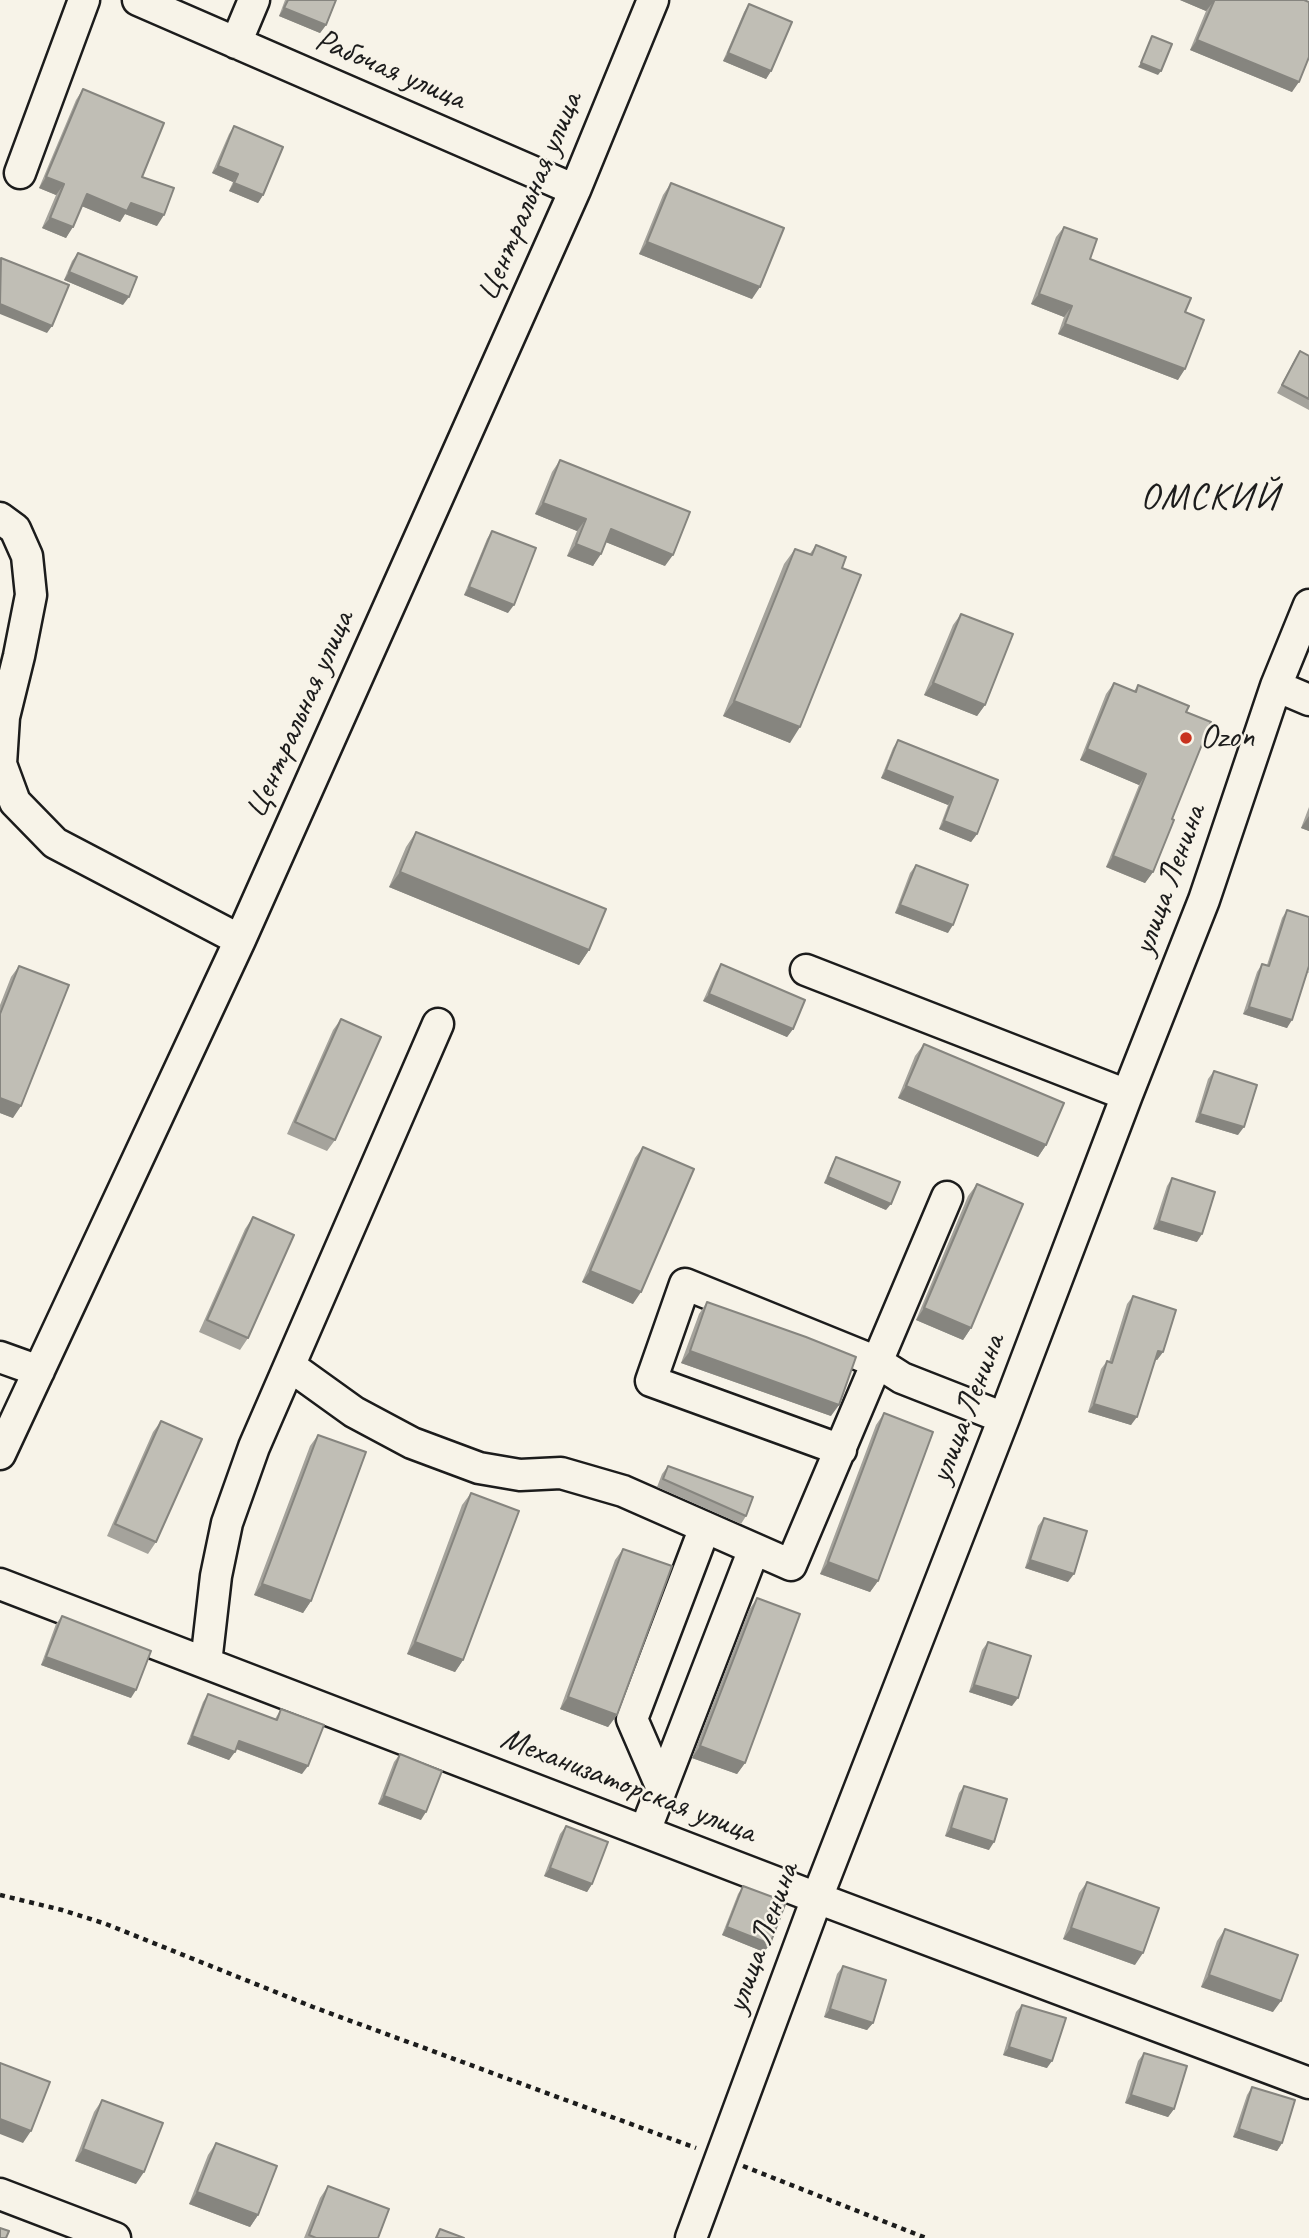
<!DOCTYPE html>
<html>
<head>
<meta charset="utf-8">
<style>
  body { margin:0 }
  canvas { display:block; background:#f7f3e8 }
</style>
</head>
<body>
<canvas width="1309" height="2238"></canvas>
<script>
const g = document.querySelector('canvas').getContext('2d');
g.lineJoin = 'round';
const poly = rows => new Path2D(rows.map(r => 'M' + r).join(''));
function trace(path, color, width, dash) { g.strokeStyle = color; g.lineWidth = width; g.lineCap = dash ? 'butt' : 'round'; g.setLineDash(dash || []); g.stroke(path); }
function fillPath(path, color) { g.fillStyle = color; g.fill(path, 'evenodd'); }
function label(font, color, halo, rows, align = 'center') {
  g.font = font + ' Caveat,sans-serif'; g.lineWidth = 5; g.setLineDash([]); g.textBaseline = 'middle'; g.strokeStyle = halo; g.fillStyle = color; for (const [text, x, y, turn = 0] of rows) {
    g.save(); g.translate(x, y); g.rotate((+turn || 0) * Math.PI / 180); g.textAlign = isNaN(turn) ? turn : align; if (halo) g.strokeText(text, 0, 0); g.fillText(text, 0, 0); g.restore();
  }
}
const path = poly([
  [0,1895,62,1910,106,1924,313,2007,696,2148],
  [743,2166,926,2238]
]);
const minor = poly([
  [138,0,575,190],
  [236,43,254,0],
  [20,173,84,0],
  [0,518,15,529,27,556,31,595,19,656,4,717,1,764,15,802,55,843,240,940],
  [1276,686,1309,700],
  [806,970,1127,1095],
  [0,1357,39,1371],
  [290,1366,354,1412,412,1443,479,1468,520,1475,561,1473,623,1491,791,1565,947,1197],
  [841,1450,651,1381,685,1284,877,1362,902,1378,1004,1418],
  [0,1454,240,940,575,190,653,0],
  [0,1584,817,1898,1309,2083],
  [206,1663,216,1576,227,1523,254,1447,438,1024],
  [661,1786,632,1719,705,1527],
  [645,1831,754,1549],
  [0,2194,115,2238],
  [691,2238,817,1898,1004,1418,1127,1095,1204,900,1276,686,1309,605]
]);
const wall = poly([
  [285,0,336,0,326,25,320,33,279,16],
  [1180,0,1309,2,1292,92,1190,50,1206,11],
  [749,4,771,71,766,79,723,61,744,12],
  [83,89,142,177,157,226,125,214,120,222,82,206,66,238,42,228,56,195,39,188,76,100],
  [234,126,263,195,258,203,229,191,233,182,212,173,229,134],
  [671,183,752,299,639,254,663,195],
  [1064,227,1090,259,1185,312,1178,380,1058,334,1064,317,1031,304,1056,237],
  [78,253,123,305,64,280,72,261],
  [1300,351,1309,356,1309,410,1277,393,1295,359],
  [560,460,665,566,606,542,593,566,567,556,577,531,535,514,552,472],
  [492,531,508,613,464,595,487,539],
  [816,545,790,743,723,716,784,564,795,549,809,555],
  [961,614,985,705,977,716,924,695,953,625],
  [1114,683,1134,691,1138,685,1186,712,1172,819,1153,872,1145,883,1106,867,1139,785,1080,760,1106,694],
  [898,740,998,780,977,834,971,842,939,829,948,805,881,778,893,748],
  [1309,807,1309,831,1301,828],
  [416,832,589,950,579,965,389,887,406,847],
  [916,865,948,933,895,913,910,873],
  [1287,910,1309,973,1307,972,1287,1028,1243,1014,1257,972,1262,964,1267,965,1282,918],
  [721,964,793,1029,787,1037,703,1001,716,972],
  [19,966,13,1118,0,1113,0,1005,11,977],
  [341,1019,335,1140,327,1151,287,1134,333,1030],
  [924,1044,1046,1145,1038,1157,898,1098,915,1056],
  [1214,1071,1238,1135,1195,1122,1208,1079],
  [643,1147,633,1304,582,1282,635,1158],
  [836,1157,886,1210,824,1183,832,1164],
  [1172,1178,1197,1242,1153,1229,1167,1186],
  [977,1184,971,1328,963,1340,916,1320,968,1196],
  [253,1217,248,1338,240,1350,199,1332,245,1229],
  [1133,1296,1163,1352,1157,1360,1155,1359,1131,1425,1088,1412,1101,1369,1107,1361,1109,1362,1127,1304],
  [707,1302,831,1416,681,1363,699,1314],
  [884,1413,878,1581,870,1592,820,1574,876,1425],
  [161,1421,156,1542,148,1554,107,1536,153,1432],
  [318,1435,311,1601,303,1613,254,1595,310,1446],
  [668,1466,746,1516,741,1524,657,1487,662,1474],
  [471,1493,463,1660,455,1672,407,1654,462,1505],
  [1044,1518,1068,1582,1025,1568,1038,1526],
  [623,1549,617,1715,608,1727,560,1709,615,1560],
  [757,1598,745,1763,737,1774,692,1758,749,1610],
  [62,1616,131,1698,41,1665,56,1624],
  [988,1642,1012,1706,969,1692,982,1650],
  [208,1694,275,1719,281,1709,302,1774,236,1749,229,1760,187,1744,203,1702],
  [400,1754,421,1820,378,1804,394,1762],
  [964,1786,989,1850,945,1836,959,1793],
  [566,1826,592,1884,587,1892,544,1876,560,1834],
  [1087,1882,1135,1965,1063,1939,1079,1893],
  [743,1886,770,1944,764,1952,722,1935,738,1894],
  [1225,1929,1273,2012,1201,1987,1217,1941],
  [843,1966,873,2023,867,2030,824,2017,837,1974],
  [1022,2005,1047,2068,1003,2055,1016,2012],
  [1144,2053,1174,2109,1168,2117,1125,2103,1138,2061],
  [1252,2087,1282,2143,1277,2151,1233,2137,1247,2095],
  [102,2100,136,2184,75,2161,94,2112],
  [216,2143,258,2215,250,2227,189,2204,208,2155],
  [328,2186,378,2238,304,2238,320,2198]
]);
const shadedWall = poly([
  [1180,0,1212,0,1214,1,1206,11],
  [284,8,326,25,320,33,279,16],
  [1197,40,1299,82,1292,92,1190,50],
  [728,53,771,71,766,79,723,61],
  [1141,63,1161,71,1158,75,1138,67],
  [218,166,238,174,233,182,212,173],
  [46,177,64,184,56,195,39,188],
  [234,183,263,195,258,203,229,191],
  [87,194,131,203,164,215,157,226,125,214,120,222,79,205],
  [50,218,73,227,66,238,42,228],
  [647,242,760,287,752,299,639,254],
  [69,272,129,297,123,305,64,280],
  [1039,294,1072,306,1064,317,1031,304],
  [0,304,52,326,47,333,0,314],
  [1065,324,1185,369,1178,380,1058,334],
  [543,503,586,519,577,531,535,514],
  [611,529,673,555,665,566,603,541],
  [576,544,601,554,593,566,567,556],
  [469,587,514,605,508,613,464,595],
  [933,683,985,705,977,716,924,695],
  [734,701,800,727,790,743,723,716],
  [1087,749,1146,774,1139,785,1080,760],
  [886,770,953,797,948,805,881,778],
  [1309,816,1309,831,1301,828],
  [944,821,977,834,971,842,939,829],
  [1113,856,1153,872,1145,883,1106,867],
  [400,872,589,950,579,965,389,887],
  [900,905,953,925,948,933,895,913],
  [709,994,793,1029,787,1037,703,1001],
  [1249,1007,1292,1020,1287,1028,1243,1014],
  [906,1086,1046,1145,1038,1157,898,1098],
  [0,1098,21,1106,13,1118,0,1113],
  [1200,1114,1244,1127,1238,1135,1195,1122],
  [828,1177,891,1204,886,1210,824,1183],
  [1159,1221,1202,1234,1197,1242,1153,1229],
  [590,1271,641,1292,633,1304,582,1282],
  [924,1308,971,1328,963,1340,916,1320],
  [690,1351,839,1405,831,1416,681,1363],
  [1158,1351,1163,1352,1157,1360,1152,1358],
  [1094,1404,1137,1417,1131,1425,1088,1412],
  [1030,1560,1074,1574,1068,1582,1025,1568],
  [828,1562,878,1581,870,1592,820,1574],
  [262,1584,311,1601,303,1613,254,1595],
  [415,1642,463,1660,455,1672,407,1654],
  [46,1657,136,1690,131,1698,41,1665],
  [974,1685,1018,1698,1012,1706,969,1692],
  [568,1697,617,1715,608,1727,560,1709],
  [192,1736,235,1752,229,1760,187,1744],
  [239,1741,308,1766,302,1774,234,1748],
  [700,1746,745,1763,737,1774,692,1758],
  [384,1796,426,1812,421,1820,378,1804],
  [951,1828,994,1842,989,1850,945,1836],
  [550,1868,592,1884,587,1892,544,1876],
  [727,1927,770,1944,764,1952,722,1935],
  [1071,1928,1143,1953,1135,1965,1063,1939],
  [1209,1975,1281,2001,1273,2012,1201,1987],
  [830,2009,873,2023,867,2030,824,2017],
  [1009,2047,1052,2061,1047,2068,1003,2055],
  [1131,2095,1174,2109,1168,2117,1125,2103],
  [0,2119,31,2131,23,2143,0,2134],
  [1239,2129,1282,2143,1277,2151,1233,2137],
  [83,2149,144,2172,136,2184,75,2161],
  [197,2192,258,2215,250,2227,189,2204]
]);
const building = poly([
  [288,0,336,0,326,25,284,8,288,0],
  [1212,0,1304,0,1309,2,1309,57,1299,82,1197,40,1214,1,1212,0],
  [749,4,792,22,771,71,728,53,749,4],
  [1152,36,1172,44,1161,71,1141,63,1152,36],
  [83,89,164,123,142,177,174,188,164,215,131,203,127,211,87,194,73,227,50,218,64,184,46,177,83,89],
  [234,126,283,147,263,195,234,183,238,174,218,166,234,126],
  [671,183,784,228,760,287,647,242,671,183],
  [1064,227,1097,239,1090,259,1191,298,1185,312,1204,320,1185,369,1065,324,1072,306,1039,294,1064,227],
  [78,253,137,277,129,297,69,272,78,253],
  [1,258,69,285,52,326,0,304,1,258],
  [1300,351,1309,356,1309,399,1282,385,1300,351],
  [560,460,690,512,673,555,611,529,601,554,576,544,586,519,543,503,560,460],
  [492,531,536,548,514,605,469,587,492,531],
  [816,545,846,557,842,568,861,575,800,727,734,701,795,549,812,555,816,545],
  [961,614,1013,634,985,705,933,683,961,614],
  [1114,683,1136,692,1138,685,1189,706,1186,712,1211,722,1172,819,1174,820,1153,872,1113,856,1146,774,1087,749,1114,683],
  [898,740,998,780,977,834,944,821,953,797,886,770,898,740],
  [416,832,606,909,589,950,400,872,416,832],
  [916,865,968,885,953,925,900,905,916,865],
  [1287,910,1309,917,1309,966,1292,1020,1249,1007,1262,964,1269,966,1287,910],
  [721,964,805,1000,793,1029,709,994,721,964],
  [19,966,69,985,21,1106,0,1098,0,1014,19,966],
  [341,1019,381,1037,335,1140,295,1122,341,1019],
  [924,1044,1064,1103,1046,1145,906,1086,924,1044],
  [1214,1071,1257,1085,1244,1127,1200,1114,1214,1071],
  [643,1147,694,1169,641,1292,590,1271,643,1147],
  [836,1157,900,1182,891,1204,828,1177,836,1157],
  [1172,1178,1215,1192,1202,1234,1159,1221,1172,1178],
  [977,1184,1023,1204,971,1328,924,1308,977,1184],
  [253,1217,294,1235,248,1338,207,1320,253,1217],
  [1133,1296,1176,1310,1163,1352,1158,1351,1137,1417,1094,1404,1107,1361,1112,1363,1133,1296],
  [707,1302,806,1337,856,1357,839,1405,690,1351,707,1302],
  [884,1413,933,1432,878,1581,828,1562,884,1413],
  [161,1421,202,1439,156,1542,115,1524,161,1421],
  [318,1435,366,1452,311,1601,262,1584,318,1435],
  [668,1466,753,1497,746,1516,663,1479,668,1466],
  [471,1493,519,1511,463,1660,415,1642,471,1493],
  [1044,1518,1087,1531,1074,1574,1030,1560,1044,1518],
  [623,1549,672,1566,617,1715,568,1697,623,1549],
  [757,1598,800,1614,745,1763,700,1746,757,1598],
  [62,1616,151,1651,136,1690,46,1657,62,1616],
  [988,1642,1031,1656,1018,1698,974,1685,988,1642],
  [208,1694,277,1720,281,1709,324,1725,308,1766,239,1741,235,1752,192,1736,208,1694],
  [400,1754,442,1771,426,1812,384,1796,400,1754],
  [964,1786,1007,1799,994,1842,951,1828,964,1786],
  [566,1826,608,1842,592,1884,550,1868,566,1826],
  [1087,1882,1159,1908,1143,1953,1071,1928,1087,1882],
  [743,1886,786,1902,770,1944,727,1927,743,1886],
  [1225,1929,1298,1955,1281,2001,1209,1975,1225,1929],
  [843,1966,886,1980,873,2023,830,2009,843,1966],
  [1022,2005,1066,2018,1052,2061,1009,2047,1022,2005],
  [1144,2053,1187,2066,1174,2109,1131,2095,1144,2053],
  [0,2063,50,2082,31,2131,0,2119,0,2063],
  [1252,2087,1295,2100,1282,2143,1239,2129,1252,2087],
  [102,2100,163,2123,144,2172,83,2149,102,2100],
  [216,2143,277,2166,258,2215,197,2192,216,2143],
  [328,2186,389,2209,378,2238,316,2238,309,2235,328,2186],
  [0,2228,9,2231,6,2238,0,2238,0,2228],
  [440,2229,464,2238,436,2238,440,2229]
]);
const markers = [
  [1186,738,7,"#c8321e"]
];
const streetNames = [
  ["Рабочая улица",390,70,23],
  ["Центральная улица",530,197,-67],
  ["Центральная улица",300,715,-66],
  ["улица Ленина",1170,880,-70],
  ["улица Ленина",968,1409,-69],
  ["Механизаторская улица",628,1786,21],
  ["улица Ленина",763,1938,-70]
];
const poiNames = [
  ["Ozon",1200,738]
];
const quarterNames = [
  ["ОМСКИЙ",1210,498]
];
trace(minor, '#1c1c1c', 35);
trace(path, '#1c1c1c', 4.5, [5, 5]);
trace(minor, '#f7f3e8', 30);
fillPath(wall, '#a5a39c');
fillPath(shadedWall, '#86857f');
fillPath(building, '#c0beb5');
trace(building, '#86857f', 2);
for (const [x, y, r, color] of markers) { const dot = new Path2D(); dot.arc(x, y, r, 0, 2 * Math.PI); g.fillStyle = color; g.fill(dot); trace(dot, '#f7f3e8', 2.5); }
label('33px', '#1c1c1c', '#f7f3e8', streetNames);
label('33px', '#1c1c1c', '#f7f3e8', poiNames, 'left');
g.letterSpacing = '2px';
label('37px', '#1c1c1c', '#f7f3e8', quarterNames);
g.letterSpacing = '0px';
</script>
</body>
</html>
